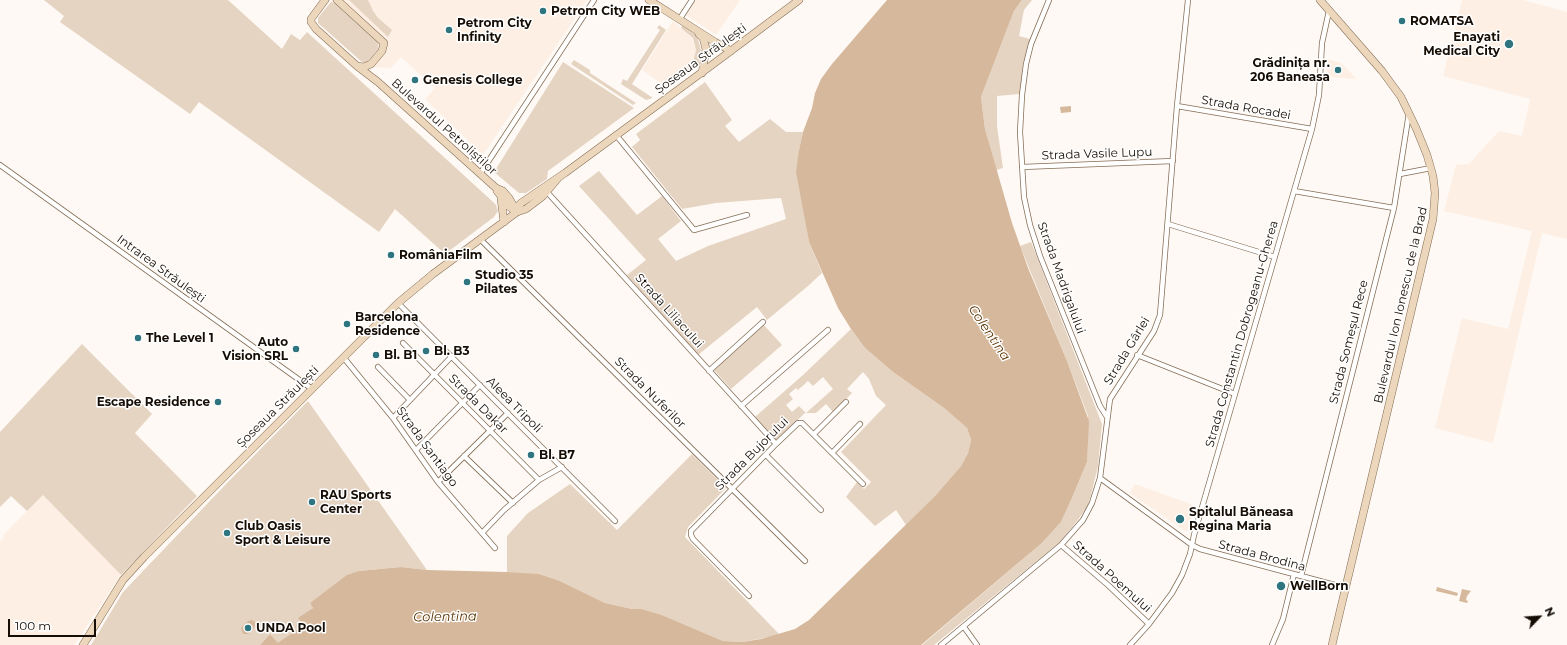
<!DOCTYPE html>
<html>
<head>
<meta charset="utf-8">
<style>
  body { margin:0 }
  #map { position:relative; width:1567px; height:645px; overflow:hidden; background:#fef9f4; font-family:Montserrat,sans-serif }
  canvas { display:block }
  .north { position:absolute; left:1519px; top:597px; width:40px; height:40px; -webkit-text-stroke:3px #fff; paint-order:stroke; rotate:65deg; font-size:11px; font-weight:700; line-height:16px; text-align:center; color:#160d05 }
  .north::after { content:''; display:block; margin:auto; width:14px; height:18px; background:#160d05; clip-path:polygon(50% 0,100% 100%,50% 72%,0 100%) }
  .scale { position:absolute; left:8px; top:619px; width:88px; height:18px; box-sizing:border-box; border:2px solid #160d05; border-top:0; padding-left:5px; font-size:12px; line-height:14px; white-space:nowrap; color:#160d05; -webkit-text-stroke:3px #fff; paint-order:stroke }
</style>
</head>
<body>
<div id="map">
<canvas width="1567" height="645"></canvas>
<div class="north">N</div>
<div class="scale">100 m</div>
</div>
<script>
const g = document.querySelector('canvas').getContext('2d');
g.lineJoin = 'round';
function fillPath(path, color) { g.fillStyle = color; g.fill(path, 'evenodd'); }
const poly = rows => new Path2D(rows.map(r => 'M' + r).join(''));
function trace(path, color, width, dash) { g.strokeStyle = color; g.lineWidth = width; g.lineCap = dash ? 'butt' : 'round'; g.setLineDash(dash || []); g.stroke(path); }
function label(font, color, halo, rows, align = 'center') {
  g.font = font + ' Montserrat,sans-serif'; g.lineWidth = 3; g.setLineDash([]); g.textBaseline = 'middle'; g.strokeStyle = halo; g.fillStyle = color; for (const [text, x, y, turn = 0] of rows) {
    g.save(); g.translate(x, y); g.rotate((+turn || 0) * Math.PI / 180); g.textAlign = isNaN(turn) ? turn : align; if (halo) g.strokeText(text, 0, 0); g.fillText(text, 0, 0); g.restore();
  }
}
const built = poly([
  [332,0,587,0,483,155,425,99,435,88,401,57,391,68,373,67,362,62,318,23,318,18],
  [696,0,740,0,716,35,686,15],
  [1462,0,1523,0,1567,12,1567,239,1542,233,1493,443,1435,428,1462,318,1508,329,1532,231,1444,211,1456,165,1469,164,1499,131,1522,136,1530,99,1443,76],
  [673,21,692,38,696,51,693,62,675,80,666,87,642,70],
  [1327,59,1341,63,1357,79,1327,77],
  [1135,484,1196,506,1188,531,1185,531,1130,493],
  [43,495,121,575,74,645,0,645,0,541,4,537,3,535]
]);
const green = poly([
  [44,0,228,0,282,49,291,34,300,40,307,32,492,201,496,205,498,211,494,217,445,254,395,209,379,232,199,102,190,114,60,22,64,16],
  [349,0,368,0,373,11,378,18,392,30,388,37],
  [1022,0,1032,0,1024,10,1019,36,1030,39,1023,63,1020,94,997,96,997,126,1003,168,996,170,985,129,981,97,1014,11],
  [331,2,334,3,378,43,378,49,367,62,362,62,318,23,318,18],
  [659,25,666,30,632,84,653,98,646,100,621,84,623,79,627,81,660,30,657,28],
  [683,25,697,36,701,50,699,63,693,70,684,76,682,73,693,62,696,50,693,38,682,29,681,27],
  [708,43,716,47,718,50,708,59],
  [574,60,590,70,590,73,636,103,633,105,571,64],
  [563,62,634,108,548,171,547,179,526,193,519,193,494,172],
  [705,82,732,120,725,126,739,142,770,119,786,132,803,132,799,150,801,196,809,242,822,273,808,286,767,320,757,307,698,355,627,275,646,260,579,186,599,171,637,215,662,196,681,221,658,239,676,261,708,246,786,219,781,198,716,203,682,209,632,147,640,140,636,134],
  [1031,242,1102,424,1098,466,1091,495,1087,507,1077,521,1060,542,934,645,922,645,1042,543,1061,522,1072,498,1087,462,1088,416,1067,361,1020,246],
  [763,324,782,345,731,389,714,370],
  [851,329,865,348,893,372,944,408,967,428,971,440,968,453,961,466,935,496,906,525,896,510,875,526,846,497,857,482,864,489,871,482,841,452,886,405,876,396,869,379,863,372,847,389,852,393,833,412,826,404,816,413,805,413,776,440,755,417,803,375],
  [823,377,833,389,806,413,799,406,792,412,786,405,793,399,789,394,796,388,798,390,808,381,813,386],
  [82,344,152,414,135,433,197,496,121,575,43,495,27,511,11,496,0,507,0,432],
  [308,401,427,570,401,567,359,571,310,603,313,607,303,624,278,644,270,634,260,645,91,645,123,592,227,483],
  [692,454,726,488,688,527,685,537,780,635,742,642,723,641,662,615,642,609,632,609,605,603,560,581,507,572,507,536,528,513,570,484,617,530]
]);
const water = poly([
  [887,0,1022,0,1014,11,981,97,985,129,1012,223,1028,268,1067,361,1089,421,1087,462,1072,498,1061,522,1042,543,921,645,260,645,270,634,278,643,303,625,298,618,313,608,310,603,347,575,359,571,401,567,427,570,507,572,538,574,560,581,605,603,632,609,642,609,662,615,723,641,742,642,761,639,795,629,809,620,935,496,961,466,968,453,971,440,967,428,944,408,893,372,865,348,851,329,838,308,809,242,796,172,799,150,803,132,812,108,815,93,821,79,832,64],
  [1071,106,1071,112,1061,113,1060,107],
  [1437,587,1458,593,1457,596,1436,591],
  [1462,589,1471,591,1467,596,1466,600,1468,601,1467,603,1459,601],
  [252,620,255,622,255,627,248,634,243,634,241,628,248,621]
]);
const street = poly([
  [1049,0,1031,44,1026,64,1022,95,1020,132,1024,197,1030,225,1040,256,1100,406,1107,417],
  [681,17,692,0],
  [1177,106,1312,129],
  [616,135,694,230,747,215],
  [0,165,312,389],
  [1022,167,1173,161],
  [480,174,594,0],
  [1400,174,1431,168],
  [1294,191,1394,208],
  [547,192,776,444],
  [1168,224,1275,257],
  [481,240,805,561],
  [398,303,615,521],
  [403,343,539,480],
  [1137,355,1235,394],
  [344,358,393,418,438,482,495,548],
  [378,367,410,400],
  [709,371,763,322],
  [741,406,828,330],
  [393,418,452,356],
  [814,434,846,402],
  [416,450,480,385],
  [832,453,860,424],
  [766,455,821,510],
  [464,456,513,503],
  [1100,478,1192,545,1200,549,1346,588],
  [438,482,508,413],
  [482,533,504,510,539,480,562,467],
  [1061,545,1108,585,1149,624],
  [1301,576,1394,208,1409,113],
  [749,596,693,539,691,535,691,531,776,444,798,423,802,423,863,484],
  [964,627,977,645],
  [941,645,1061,545,1083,520,1092,503,1100,478,1110,399,1154,331,1160,315,1177,106,1188,0],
  [1130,645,1149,624,1172,593,1182,575,1190,554,1194,535,1312,129,1319,95,1322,43,1329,11],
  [1272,645,1283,619,1294,574]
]);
const secondary = poly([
  [325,0,311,19,311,22,316,29,357,66,378,82,496,188,503,191,509,198,517,212],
  [337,0,384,43,382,51,371,64,364,67,357,66],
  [649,0,715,42,731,51],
  [1320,0,1382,71,1401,97,1416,128,1427,155,1433,176,1435,193,1433,219,1332,645],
  [699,34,703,38,706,49,702,73],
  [497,191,508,206,517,212],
  [501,199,504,222],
  [517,212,518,206,521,203,565,173,720,59,799,0],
  [83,645,123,580,144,557,398,303,433,274,517,212,526,209,543,196,559,177]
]);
const markers = [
  [543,11,4,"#2e7580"],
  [1402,21,4,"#2e7580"],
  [449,30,4,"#2e7580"],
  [1509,44,5,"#2e7580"],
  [1338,70,4,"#2e7580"],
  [415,80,4,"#2e7580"],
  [391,255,4,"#2e7580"],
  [467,282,4,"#2e7580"],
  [347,324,4,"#2e7580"],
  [138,338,4,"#2e7580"],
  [296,349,4,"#2e7580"],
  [426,351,4,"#2e7580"],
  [376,355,4,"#2e7580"],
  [218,402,4,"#2e7580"],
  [531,455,4,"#2e7580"],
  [312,502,4,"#2e7580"],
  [1180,519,5,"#2e7580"],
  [227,533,4,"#2e7580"],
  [1281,586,5,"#2e7580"],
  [248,628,4,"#2e7580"]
];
const poiNames = [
  ["Petrom City WEB",551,11],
  ["ROMATSA",1410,21],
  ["Petrom City",457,23],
  ["Infinity",457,37],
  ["Enayati",1500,37,"right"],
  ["Medical City",1500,51,"right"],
  ["Grădinița nr.",1330,63,"right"],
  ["206 Baneasa",1330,77,"right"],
  ["Genesis College",423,80],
  ["RomâniaFilm",399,255],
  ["Studio 35",475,275],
  ["Pilates",475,289],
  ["Barcelona",355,317],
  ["Residence",355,331],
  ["The Level 1",146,338],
  ["Auto",288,342,"right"],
  ["Vision SRL",288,356,"right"],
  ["Bl. B3",434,351],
  ["Bl. B1",384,355],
  ["Escape Residence",210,402,"right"],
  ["Bl. B7",539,455],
  ["RAU Sports",320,495],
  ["Center",320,509],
  ["Spitalul Băneasa",1189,512],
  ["Regina Maria",1189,526],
  ["Club Oasis",235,526],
  ["Sport & Leisure",235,540],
  ["WellBorn",1290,586],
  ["UNDA Pool",256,628]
];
const streetNames = [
  ["Șoseaua Străulești",701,59,-36],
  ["Strada Rocadei",1246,108,10],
  ["Bulevardul Petroliștilor",444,127,42],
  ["Strada Vasile Lupu",1097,154,-2],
  ["Intrarea Străulești",161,269,36],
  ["Strada Madrigalului",1061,278,70],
  ["Bulevardul Ion Ionescu de la Brad",1401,305,-77],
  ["Strada Liliacului",669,311,48],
  ["Strada Constantin Dobrogeanu-Gherea",1242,334,-74],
  ["Strada Someșul Rece",1349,342,-76],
  ["Strada Gârlei",1127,351,-59],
  ["Strada Nuferilor",650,393,45],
  ["Strada Dakar",478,404,45],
  ["Aleea Tripoli",514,405,45],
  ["Șoseaua Străulești",278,407,-45],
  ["Strada Santiago",427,447,54],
  ["Strada Bujorului",752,454,-45],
  ["Strada Brodina",1262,556,15],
  ["Strada Poemului",1112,577,42]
];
const waterNames = [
  ["Colentina",989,333,56],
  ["Colentina",445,617,-1]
];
fillPath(built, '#fdefe3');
fillPath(green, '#e6d4c2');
fillPath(water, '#d6b89c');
trace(street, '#846d56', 6);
trace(secondary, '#846d56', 8);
trace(street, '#fff', 4.5);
trace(secondary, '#ecd7bc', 7);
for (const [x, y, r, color] of markers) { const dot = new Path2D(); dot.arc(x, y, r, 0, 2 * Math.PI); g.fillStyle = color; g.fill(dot); trace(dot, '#fff', 1.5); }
label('bold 12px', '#160d05', '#fff', poiNames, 'left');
label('12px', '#160d05', '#fff', streetNames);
label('italic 13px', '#5c3400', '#fff', waterNames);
</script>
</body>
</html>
